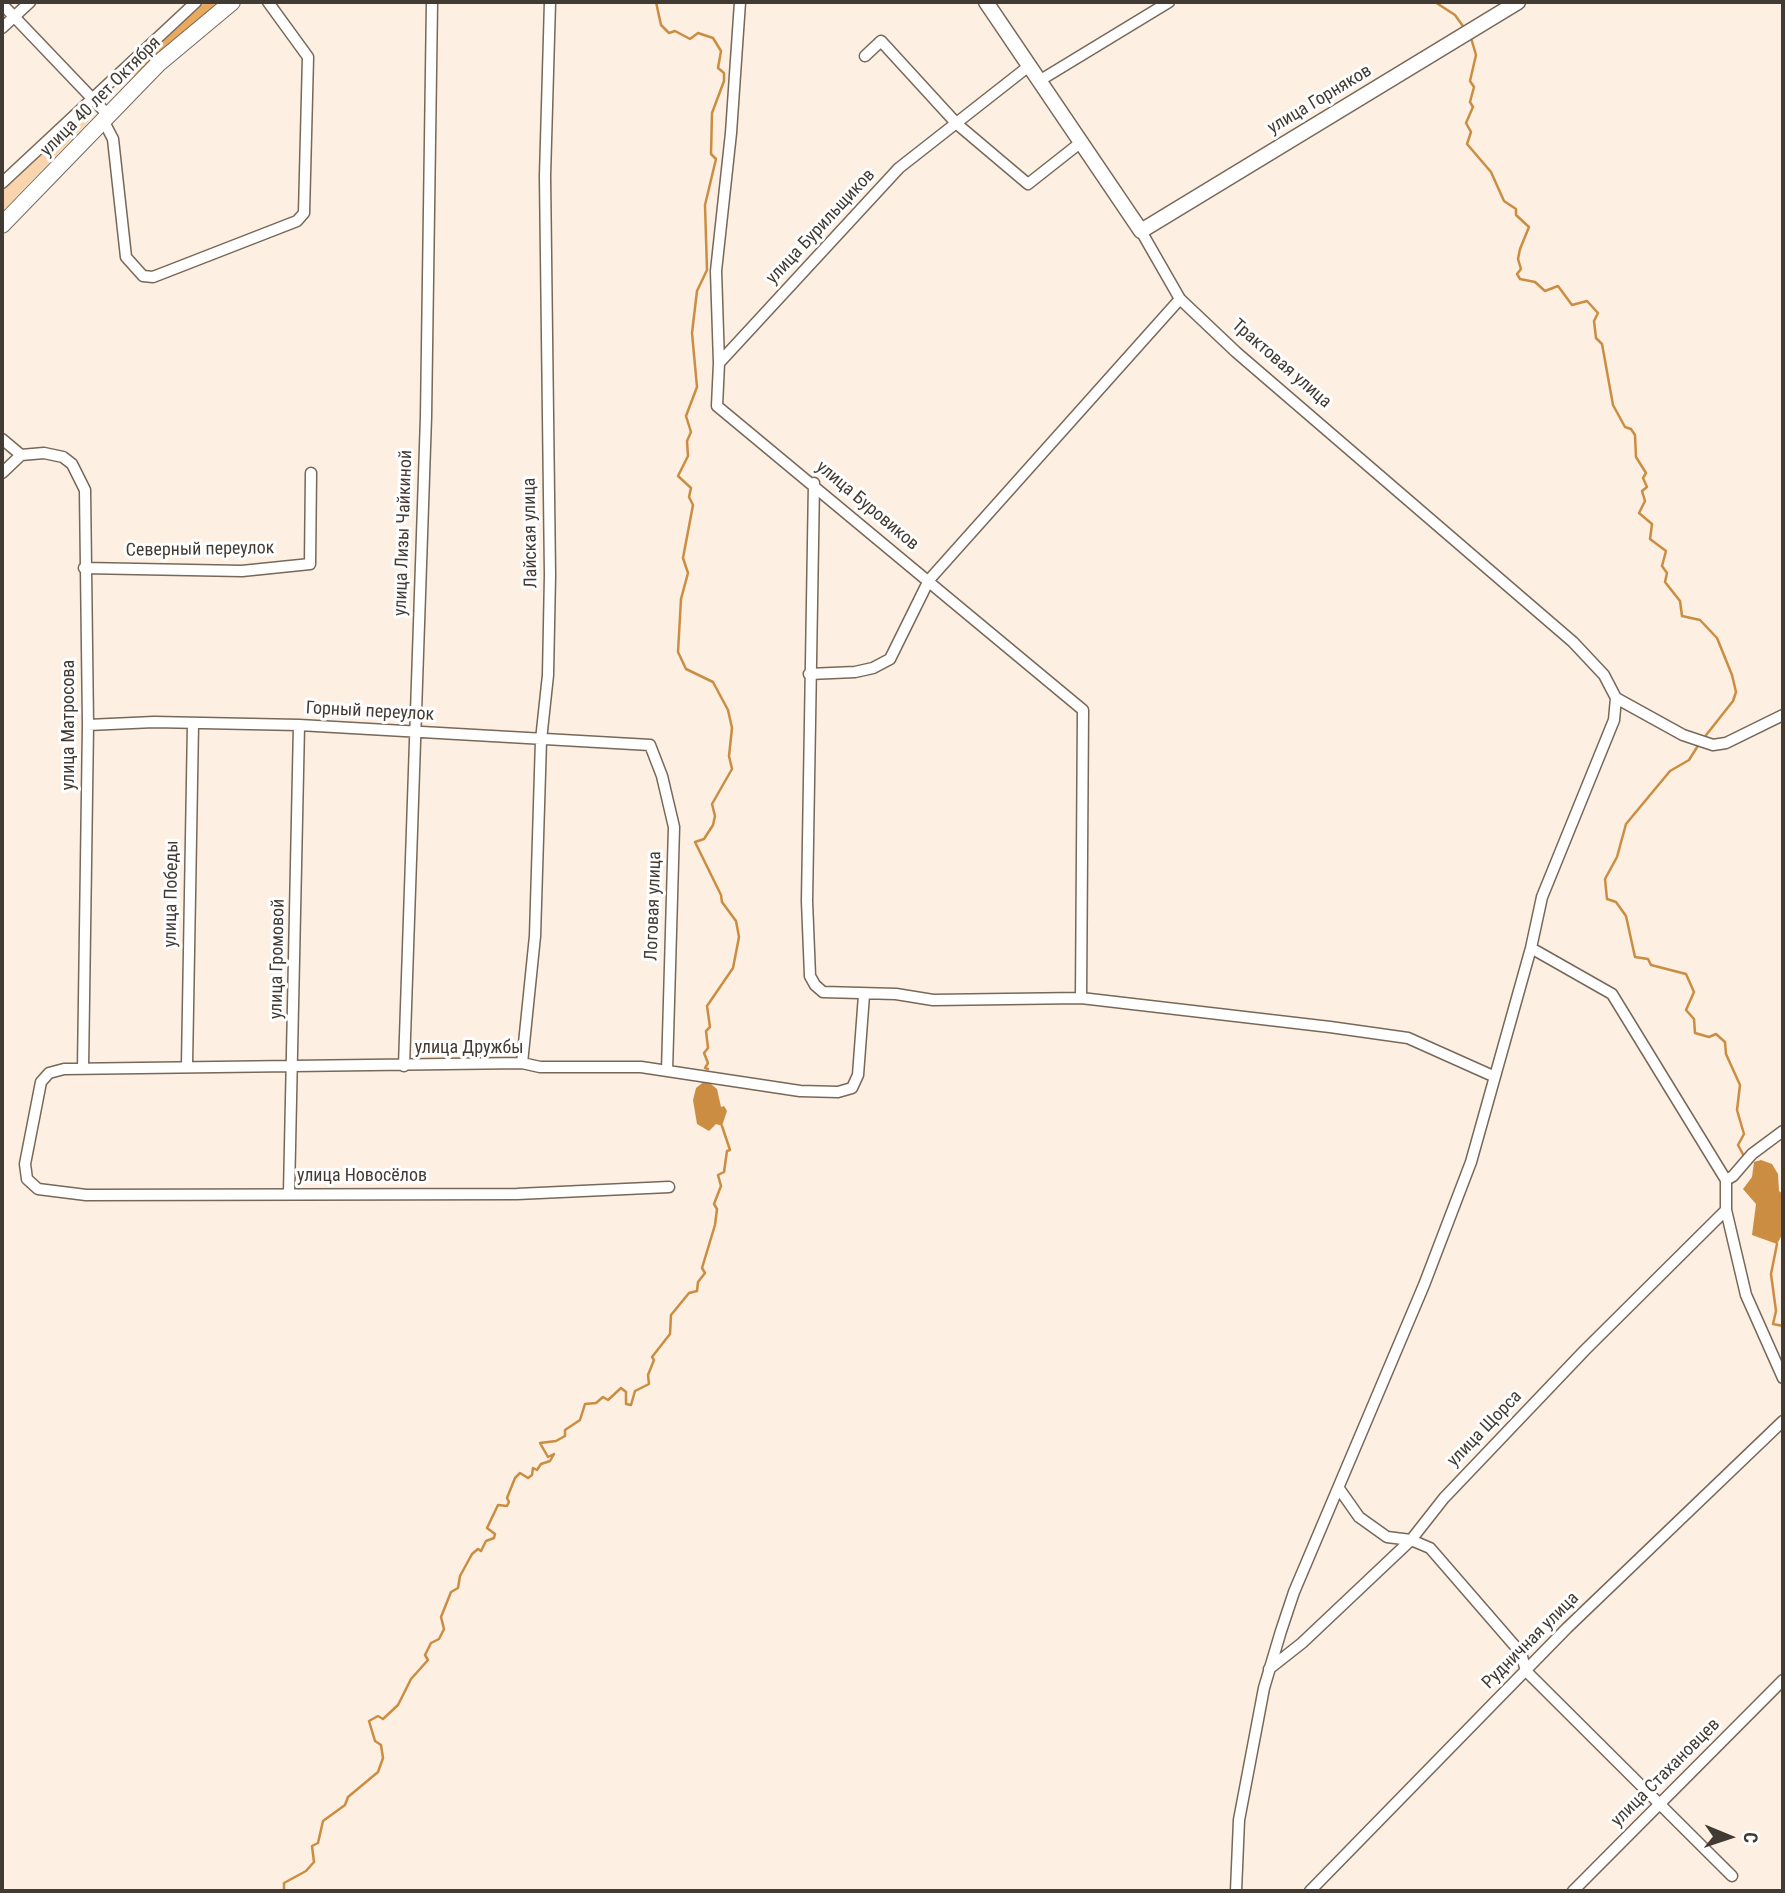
<!DOCTYPE html>
<html>
<head>
<meta charset="utf-8">
<style>
  body { margin:0 }
  #map { position:relative; width:1785px; height:1893px; overflow:hidden; background:#fdefe1; font-family:"Roboto Condensed",sans-serif }
  canvas { display:block }
  .frame { position:absolute; inset:0; border:4px solid #423b34; pointer-events:none }
  .north { position:absolute; left:1694px; top:1802px; width:70px; height:70px; -webkit-text-stroke:5px #fff; paint-order:stroke; rotate:92deg; font-size:19px; font-weight:700; line-height:28px; text-align:center; color:#423b34 }
  .north::after { content:''; display:block; margin:auto; width:24px; height:32px; background:#423b34; clip-path:polygon(50% 0,100% 100%,50% 72%,0 100%) }
</style>
</head>
<body>
<div id="map">
<canvas width="1785" height="1893"></canvas>
<div class="frame"></div>
<div class="north">С</div>
</div>
<script>
const g = document.querySelector('canvas').getContext('2d');
g.lineJoin = 'round';
function fillPath(path, color) { g.fillStyle = color; g.fill(path, 'evenodd'); }
const poly = rows => new Path2D(rows.map(r => 'M' + r).join(''));
function trace(path, color, width, dash) { g.strokeStyle = color; g.lineWidth = width; g.lineCap = dash ? 'butt' : 'round'; g.setLineDash(dash || []); g.stroke(path); }
function label(font, color, halo, rows, align = 'center') {
  g.font = font + ' "Roboto Condensed",sans-serif'; g.lineWidth = 6; g.setLineDash([]); g.textBaseline = 'middle'; g.strokeStyle = halo; g.fillStyle = color; for (const [text, x, y, turn = 0] of rows) {
    g.save(); g.translate(x, y); g.rotate((+turn || 0) * Math.PI / 180); g.textAlign = isNaN(turn) ? turn : align; if (halo) g.strokeText(text, 0, 0); g.fillText(text, 0, 0); g.restore();
  }
}
const green = poly([
  [83,113,89,121,2,212,2,189]
]);
const forest = poly([
  [205,2,221,2,134,75,130,72]
]);
const water = poly([
  [706,1080,717,1089,721,1107,724,1106,727,1111,722,1126,716,1124,709,1131,697,1124,693,1100,696,1088],
  [1761,1160,1772,1164,1778,1174,1779,1191,1783,1194,1783,1233,1777,1244,1752,1235,1756,1204,1743,1189,1752,1177,1754,1162]
]);
const stream = poly([
  [656,2,661,25,669,33,675,31,690,39,698,33,713,38,721,51,718,68,724,73,724,81,712,113,711,154,716,159,705,205,707,270,697,291,692,333,697,387,686,416,691,432,687,441,688,456,678,476,691,488,689,497,693,505,683,558,688,573,681,599,678,652,686,669,713,682,728,710,732,728,729,756,732,769,712,804,715,816,713,825,704,839,695,842,721,895,722,902,736,921,739,937,733,968,707,1006,710,1027,706,1031,708,1048,704,1053,708,1063,705,1068,708,1069],
  [1435,2,1455,15,1465,29],
  [1471,38,1476,55,1470,81,1474,87,1470,102,1473,107,1466,123,1471,132,1467,144,1491,172,1504,201,1516,209,1516,215,1529,227,1520,249,1518,259,1521,269,1517,274,1520,279,1535,282,1545,291,1558,286,1572,305,1587,301,1598,313,1594,321,1596,338,1602,344,1613,405,1625,427,1631,429,1635,435,1636,457,1646,473,1643,478,1647,487,1642,491,1645,501,1639,513,1652,524,1650,539,1666,551,1662,566,1667,573,1665,582,1680,601,1682,616,1700,620,1717,638,1732,675,1736,692,1733,701,1703,739],
  [1699,744,1689,760,1670,771,1626,824,1617,857,1605,879,1607,899,1616,902,1626,916,1635,957,1648,959,1651,965,1686,974,1694,992,1686,1010,1694,1019,1695,1033,1709,1037,1716,1034,1725,1042,1726,1054,1740,1085,1737,1110,1744,1134,1738,1145,1745,1158],
  [1777,1244,1771,1274,1776,1311,1773,1324,1783,1326],
  [284,1891,284,1883,306,1871,314,1862,312,1846,318,1843,323,1821,345,1805,348,1797,378,1772,383,1758,381,1745,375,1741,369,1721,378,1716,383,1719,398,1705,411,1679,428,1660,425,1655,431,1643,439,1639,444,1629,441,1617,451,1592,458,1588,460,1576,472,1554,478,1549,481,1551,486,1541,494,1538,495,1534,487,1528,498,1505,507,1506,509,1502,507,1498,515,1478,520,1473,528,1478,532,1475,533,1468,537,1470,541,1464,550,1461,554,1454,548,1457,540,1443,556,1441,565,1436,565,1430,580,1420,585,1404,596,1403,603,1397,608,1400,621,1388,626,1392,626,1404,631,1405,635,1391,649,1384,648,1375,654,1360,652,1357,670,1334,671,1315,689,1293,697,1291,698,1282,705,1273,702,1268,715,1225,717,1209,714,1204,721,1186,718,1175,724,1172,727,1151,730,1150,722,1126]
]);
const street = poly([
  [740,2,731,133,716,271,719,363,717,406,1083,710,1081,998],
  [2,4,108,115],
  [2,28,30,2],
  [865,56,881,41,957,124,1028,184,1080,143],
  [1039,81,1169,2],
  [103,120,113,139,126,257,143,276,153,277,297,221,304,213,308,57,268,2],
  [2,183,196,2],
  [1141,231,1180,299,1236,352,1573,642,1604,675,1616,698,1614,720,1542,897,1531,948,1471,1162,1424,1285,1294,1592,1281,1631,1264,1688,1239,1820,1236,1891],
  [719,363,899,168,1029,66],
  [2,439,21,455,44,453,63,457,72,464,85,490,88,725,83,1068],
  [2,473,21,455],
  [814,483,807,901,810,976,815,985,823,992,896,994,933,1000,1081,998,1330,1027,1408,1038,1493,1076],
  [84,568,242,571,310,564,311,473],
  [809,674,855,672,873,668,890,659,929,580,1180,299],
  [1616,698,1683,735,1713,745,1726,743,1783,715],
  [88,725,154,722,299,725,650,745,662,776,674,827,667,1071],
  [1531,948,1612,994,1726,1180,1726,1210,1746,1295,1783,1378],
  [522,1063,535,936,541,740,548,675,550,575,545,176,550,2],
  [187,1065,193,724],
  [404,1066,426,417,432,2],
  [1726,1180,1733,1176,1752,1154,1783,1131],
  [669,1187,517,1194,86,1195,38,1189,27,1179,25,1164,41,1082,49,1073,64,1069,522,1063,540,1067,641,1067,800,1091,838,1092,852,1088,858,1075,864,995],
  [289,1193,299,725],
  [1340,1490,1359,1517,1387,1537,1411,1540,1430,1548,1521,1653,1526,1671,1732,1876],
  [1269,1669,1302,1643,1411,1540,1444,1498,1585,1350,1726,1210],
  [1310,1891,1567,1628,1783,1421],
  [1573,1891,1783,1680]
]);
const secondary = poly([
  [986,2,1141,231,1518,2]
]);
const primary = poly([
  [2,225,159,63,232,2]
]);
const streetNames = [
  ["улица 40 лет Октября",101,97,-45],
  ["улица Горняков",1320,100,-31],
  ["улица Бурильщиков",821,227,-47],
  ["Трактовая улица",1281,364,41],
  ["улица Буровиков",867,506,40],
  ["улица Лизы Чайкиной",404,533,-88],
  ["Лайская улица",531,533,-91],
  ["Северный переулок",200,550,-1],
  ["Горный переулок",370,712,3],
  ["улица Матросова",69,725,-90],
  ["улица Победы",172,894,-89],
  ["Логовая улица",654,906,-88],
  ["улица Громовой",278,959,-89],
  ["улица Дружбы",469,1048],
  ["улица Новосёлов",362,1176],
  ["улица Щорса",1485,1429,-46],
  ["Рудничная улица",1531,1641,-45],
  ["улица Стахановцев",1666,1773,-45]
];
fillPath(green, '#f9d4ad');
fillPath(forest, '#e9a95e');
fillPath(water, '#cb8d41');
trace(stream, '#cb8d41', 2.5);
trace(street, '#776858', 13);
trace(secondary, '#776858', 17);
trace(primary, '#776858', 18);
trace(street, '#fff', 10);
trace(secondary, '#fff', 14);
trace(primary, '#fff', 16);
label('18px', '#423b34', '#fff', streetNames);
</script>
</body>
</html>
